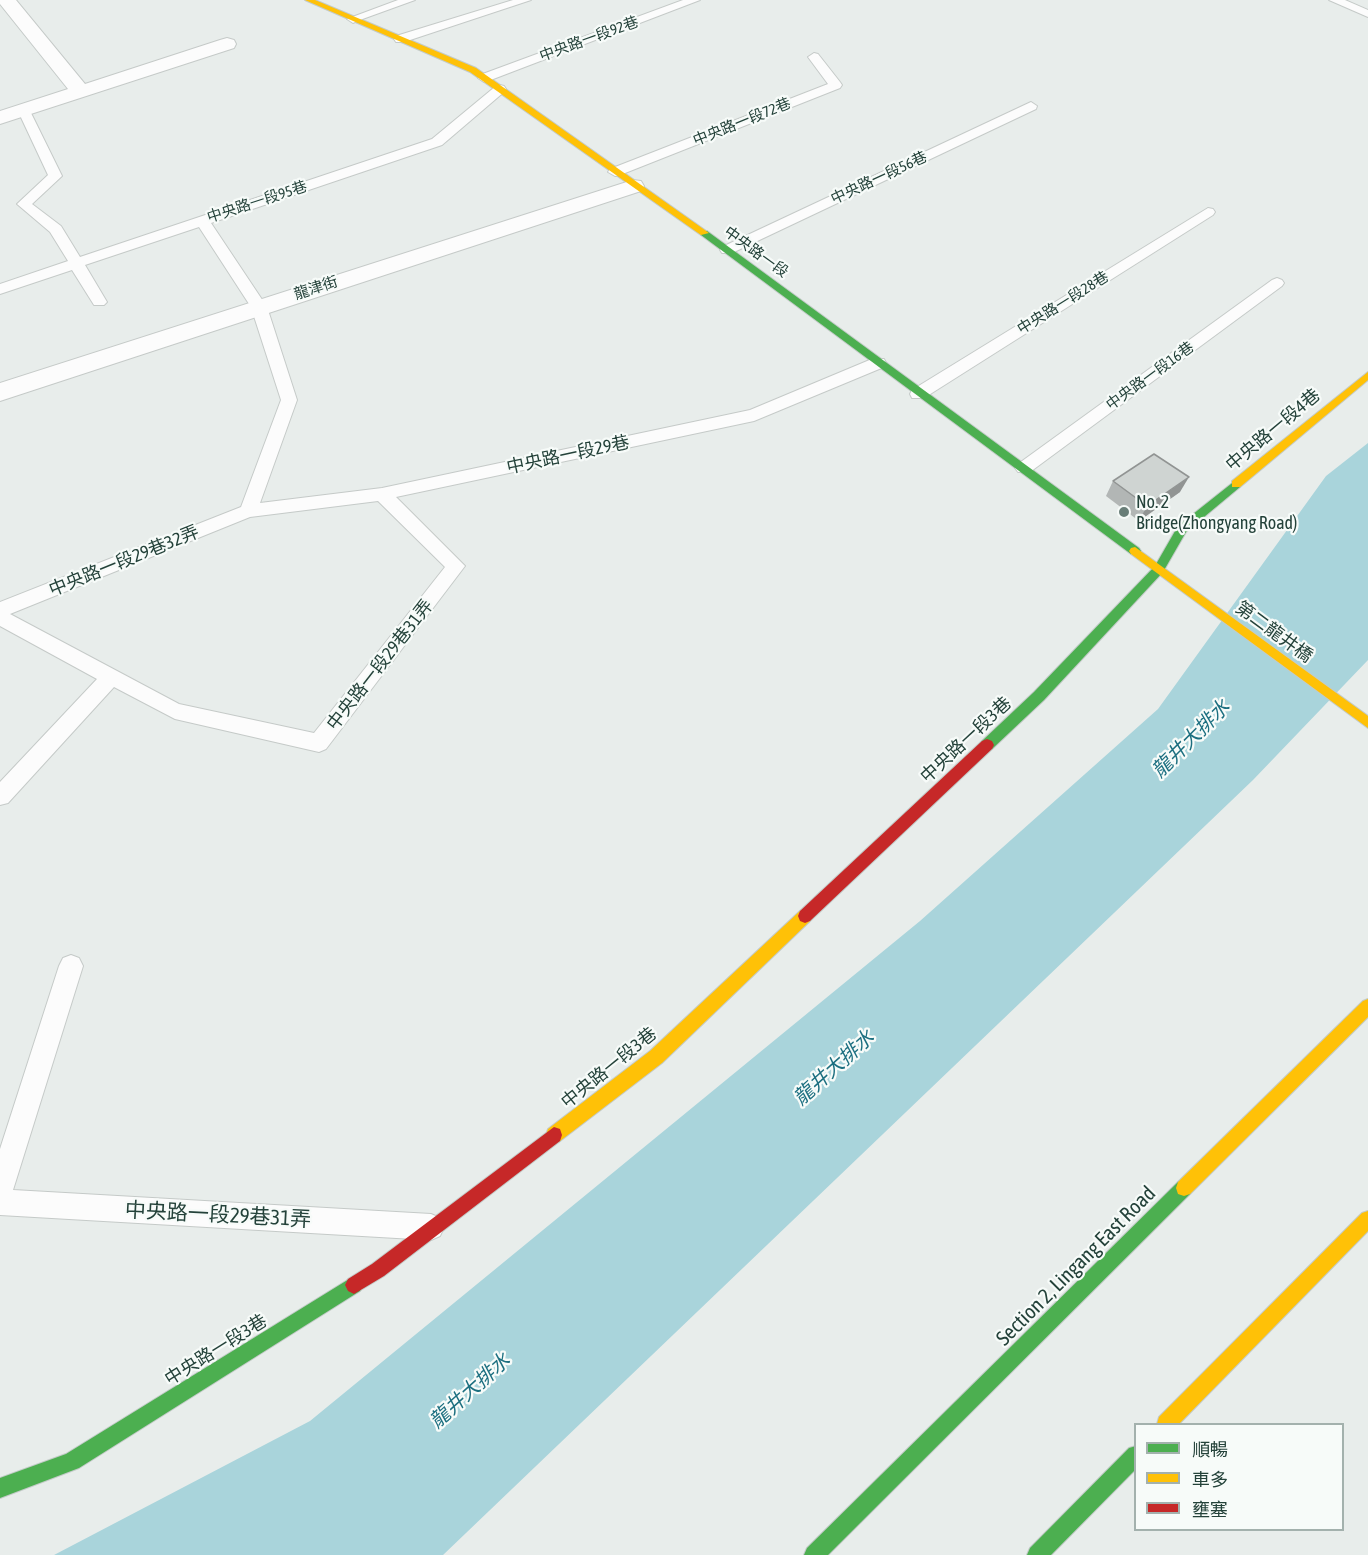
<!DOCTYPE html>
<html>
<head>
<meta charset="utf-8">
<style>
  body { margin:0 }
  #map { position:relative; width:1368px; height:1555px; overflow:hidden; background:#e8edeb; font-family:"Asap Condensed","Noto Sans TC",sans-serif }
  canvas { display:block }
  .legend { position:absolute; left:1134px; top:1423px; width:210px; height:108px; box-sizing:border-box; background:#f7fbf9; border:2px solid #a3b1ad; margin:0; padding:8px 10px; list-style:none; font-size:18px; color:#24423a }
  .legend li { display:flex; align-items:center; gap:12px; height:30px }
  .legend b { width:30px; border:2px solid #a3b1ad }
</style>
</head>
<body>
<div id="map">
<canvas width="1368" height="1555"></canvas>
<ul class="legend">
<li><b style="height:8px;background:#4caf50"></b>順暢</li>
<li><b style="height:8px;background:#ffc107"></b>車多</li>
<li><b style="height:8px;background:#c62828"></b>壅塞</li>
</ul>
</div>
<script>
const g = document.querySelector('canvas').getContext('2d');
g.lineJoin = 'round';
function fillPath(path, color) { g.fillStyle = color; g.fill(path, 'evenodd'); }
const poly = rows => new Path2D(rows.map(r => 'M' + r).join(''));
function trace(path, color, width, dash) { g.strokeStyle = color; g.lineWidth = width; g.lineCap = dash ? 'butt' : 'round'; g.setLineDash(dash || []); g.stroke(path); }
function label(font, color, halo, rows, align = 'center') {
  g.font = font + ' "Asap Condensed","Noto Sans TC",sans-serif'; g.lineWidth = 4.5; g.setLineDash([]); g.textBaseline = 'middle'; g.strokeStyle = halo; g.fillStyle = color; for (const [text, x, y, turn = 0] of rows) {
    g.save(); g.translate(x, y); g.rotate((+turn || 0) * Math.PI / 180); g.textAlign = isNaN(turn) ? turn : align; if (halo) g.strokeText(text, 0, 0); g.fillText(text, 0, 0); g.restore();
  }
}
const water = poly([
  [1368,443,1368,660,1253,780,443,1555,54,1555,310,1421,920,921,1158,709,1326,476]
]);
const lane = poly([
  [398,0,415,0,357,21,353,23,347,19,398,0],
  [513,0,531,0,404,42,396,42,394,39,396,36,513,0],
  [683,0,700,0,488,81,484,82,478,78,480,75,683,0],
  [1329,0,1345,0,1368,10,1368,17,1329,0],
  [814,53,818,54,840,82,842,85,840,88,620,175,615,176,608,172,610,169,828,84,808,57,814,53],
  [500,85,504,86,506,89,504,92,442,145,211,223,267,307,297,400,260,503,382,488,750,410,872,359,884,359,886,363,884,367,754,421,396,497,465,566,326,749,319,752,175,719,114,687,8,803,0,805,0,782,97,679,0,626,0,602,241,507,281,400,251,307,199,227,85,265,107,302,104,305,94,305,72,270,0,294,0,284,68,261,50,232,17,204,48,175,18,111,19,108,29,108,30,111,62,176,32,204,61,226,80,257,432,139,496,86,500,85],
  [378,501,445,567,314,733,179,704,10,614,250,517,378,501],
  [1031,102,1037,106,1036,109,732,253,722,253,720,250,722,247,1031,102],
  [1208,208,1213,209,1215,212,1213,215,924,398,912,398,910,394,912,390,1208,208],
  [1277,278,1282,280,1284,283,1282,286,1030,472,1018,472,1015,468,1018,464,1272,280,1277,278],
  [71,955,79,958,83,966,13,1190,431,1214,440,1218,444,1227,440,1236,431,1240,0,1215,0,1149,59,966,63,958,71,955]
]);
const street = poly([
  [0,0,16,0,85,84,220,40,227,38,234,40,236,44,234,48,0,124,0,111,68,89,0,4,0,0],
  [633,180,641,181,644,186,641,191,0,401,0,383,633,180]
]);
const fast = poly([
  [701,231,707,231,1139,548,1141,551,1139,554,1131,554,701,235,701,231],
  [1236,480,1240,481,1240,487,1186,532,1163,572,1044,700,992,749,982,749,980,745,982,741,1034,692,1155,566,1178,526,1236,480],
  [1184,1180,1190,1182,1192,1188,1190,1194,828,1555,804,1555,807,1548,1178,1182,1184,1180],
  [354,1276,360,1279,363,1285,360,1291,79,1468,0,1498,0,1478,66,1454,354,1276],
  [1136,1446,1136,1469,1051,1555,1027,1555,1030,1548,1129,1448,1136,1446]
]);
const slow = poly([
  [305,0,315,0,476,68,709,233,701,235,470,72,305,0],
  [1368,372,1368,380,1240,487,1232,487,1232,481,1368,372],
  [1135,547,1368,716,1368,728,1131,554,1129,551,1131,548,1135,547],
  [805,909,810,911,812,916,810,921,662,1063,560,1141,554,1143,548,1141,546,1135,548,1129,650,1051,800,911,805,909],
  [1368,999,1368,1017,1190,1194,1184,1196,1178,1194,1176,1188,1178,1182,1363,1001,1368,999],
  [1368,1211,1368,1231,1179,1424,1157,1424,1159,1417,1362,1213,1368,1211]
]);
const jam = poly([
  [987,739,992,741,994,745,992,749,810,921,805,923,800,921,798,916,800,911,982,741,987,739],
  [554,1127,560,1129,562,1135,560,1141,384,1276,354,1294,348,1291,345,1285,348,1279,372,1264,554,1127]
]);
const wall = poly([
  [1113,481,1180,492,1139,521,1106,496]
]);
const shadedWall = poly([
  [1189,477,1180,492,1139,521,1147,506]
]);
const building = poly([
  [1154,454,1189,477,1147,506,1113,481,1154,454]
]);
const markers = [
  [1124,512,6,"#697e78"]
];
const farStreetnames = [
  ["中央路一段92巷",589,39,-20],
  ["中央路一段72巷",742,122,-22],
  ["中央路一段56巷",879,178,-25],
  ["中央路一段95巷",257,202,-18],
  ["中央路一段",756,252,36],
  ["龍津街",316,288,-18],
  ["中央路一段28巷",1063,303,-32],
  ["中央路一段16巷",1150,376,-36]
];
const streetNames = [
  ["中央路一段4巷",1273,430,-40],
  ["中央路一段29巷",568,455,-12],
  ["中央路一段29巷32弄",124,561,-22],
  ["第二龍井橋",1274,632,36],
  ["中央路一段29巷31弄",380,665,-52],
  ["中央路一段3巷",966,740,-43],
  ["中央路一段3巷",609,1068,-39],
  ["中央路一段3巷",216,1350,-32]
];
const poiNames = [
  ["No. 2",1136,502],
  ["Bridge(Zhongyang Road)",1136,523]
];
const waterNames = [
  ["龍井大排水",1191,739,-45],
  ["龍井大排水",834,1068,-42],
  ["龍井大排水",470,1391,-42]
];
const nearStreetnames = [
  ["中央路一段29巷31弄",218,1215,3],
  ["Section 2, Lingang East Road",1076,1266,-45]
];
fillPath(water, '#a9d4db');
trace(lane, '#c5cac8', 2);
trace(street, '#c5cac8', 2);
trace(fast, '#c3cbc8', 2);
trace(slow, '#c3cbc8', 2);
trace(jam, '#c3cbc8', 2);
fillPath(lane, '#fcfcfc');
fillPath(street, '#fcfcfc');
fillPath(fast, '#4caf50');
fillPath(slow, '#ffc107');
fillPath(jam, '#c62828');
fillPath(wall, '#b2b6b5');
fillPath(shadedWall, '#919493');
fillPath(building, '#cfd4d2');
trace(building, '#919493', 1.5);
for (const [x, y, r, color] of markers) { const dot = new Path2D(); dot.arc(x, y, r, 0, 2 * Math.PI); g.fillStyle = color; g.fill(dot); trace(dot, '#f7fbf9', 2); }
label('15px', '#24423a', '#f7fbf9', farStreetnames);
label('18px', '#24423a', '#f7fbf9', streetNames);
label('18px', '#24423a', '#f7fbf9', poiNames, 'left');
label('italic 20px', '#1c6f80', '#f7fbf9', waterNames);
label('21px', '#24423a', '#f7fbf9', nearStreetnames);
</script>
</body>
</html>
